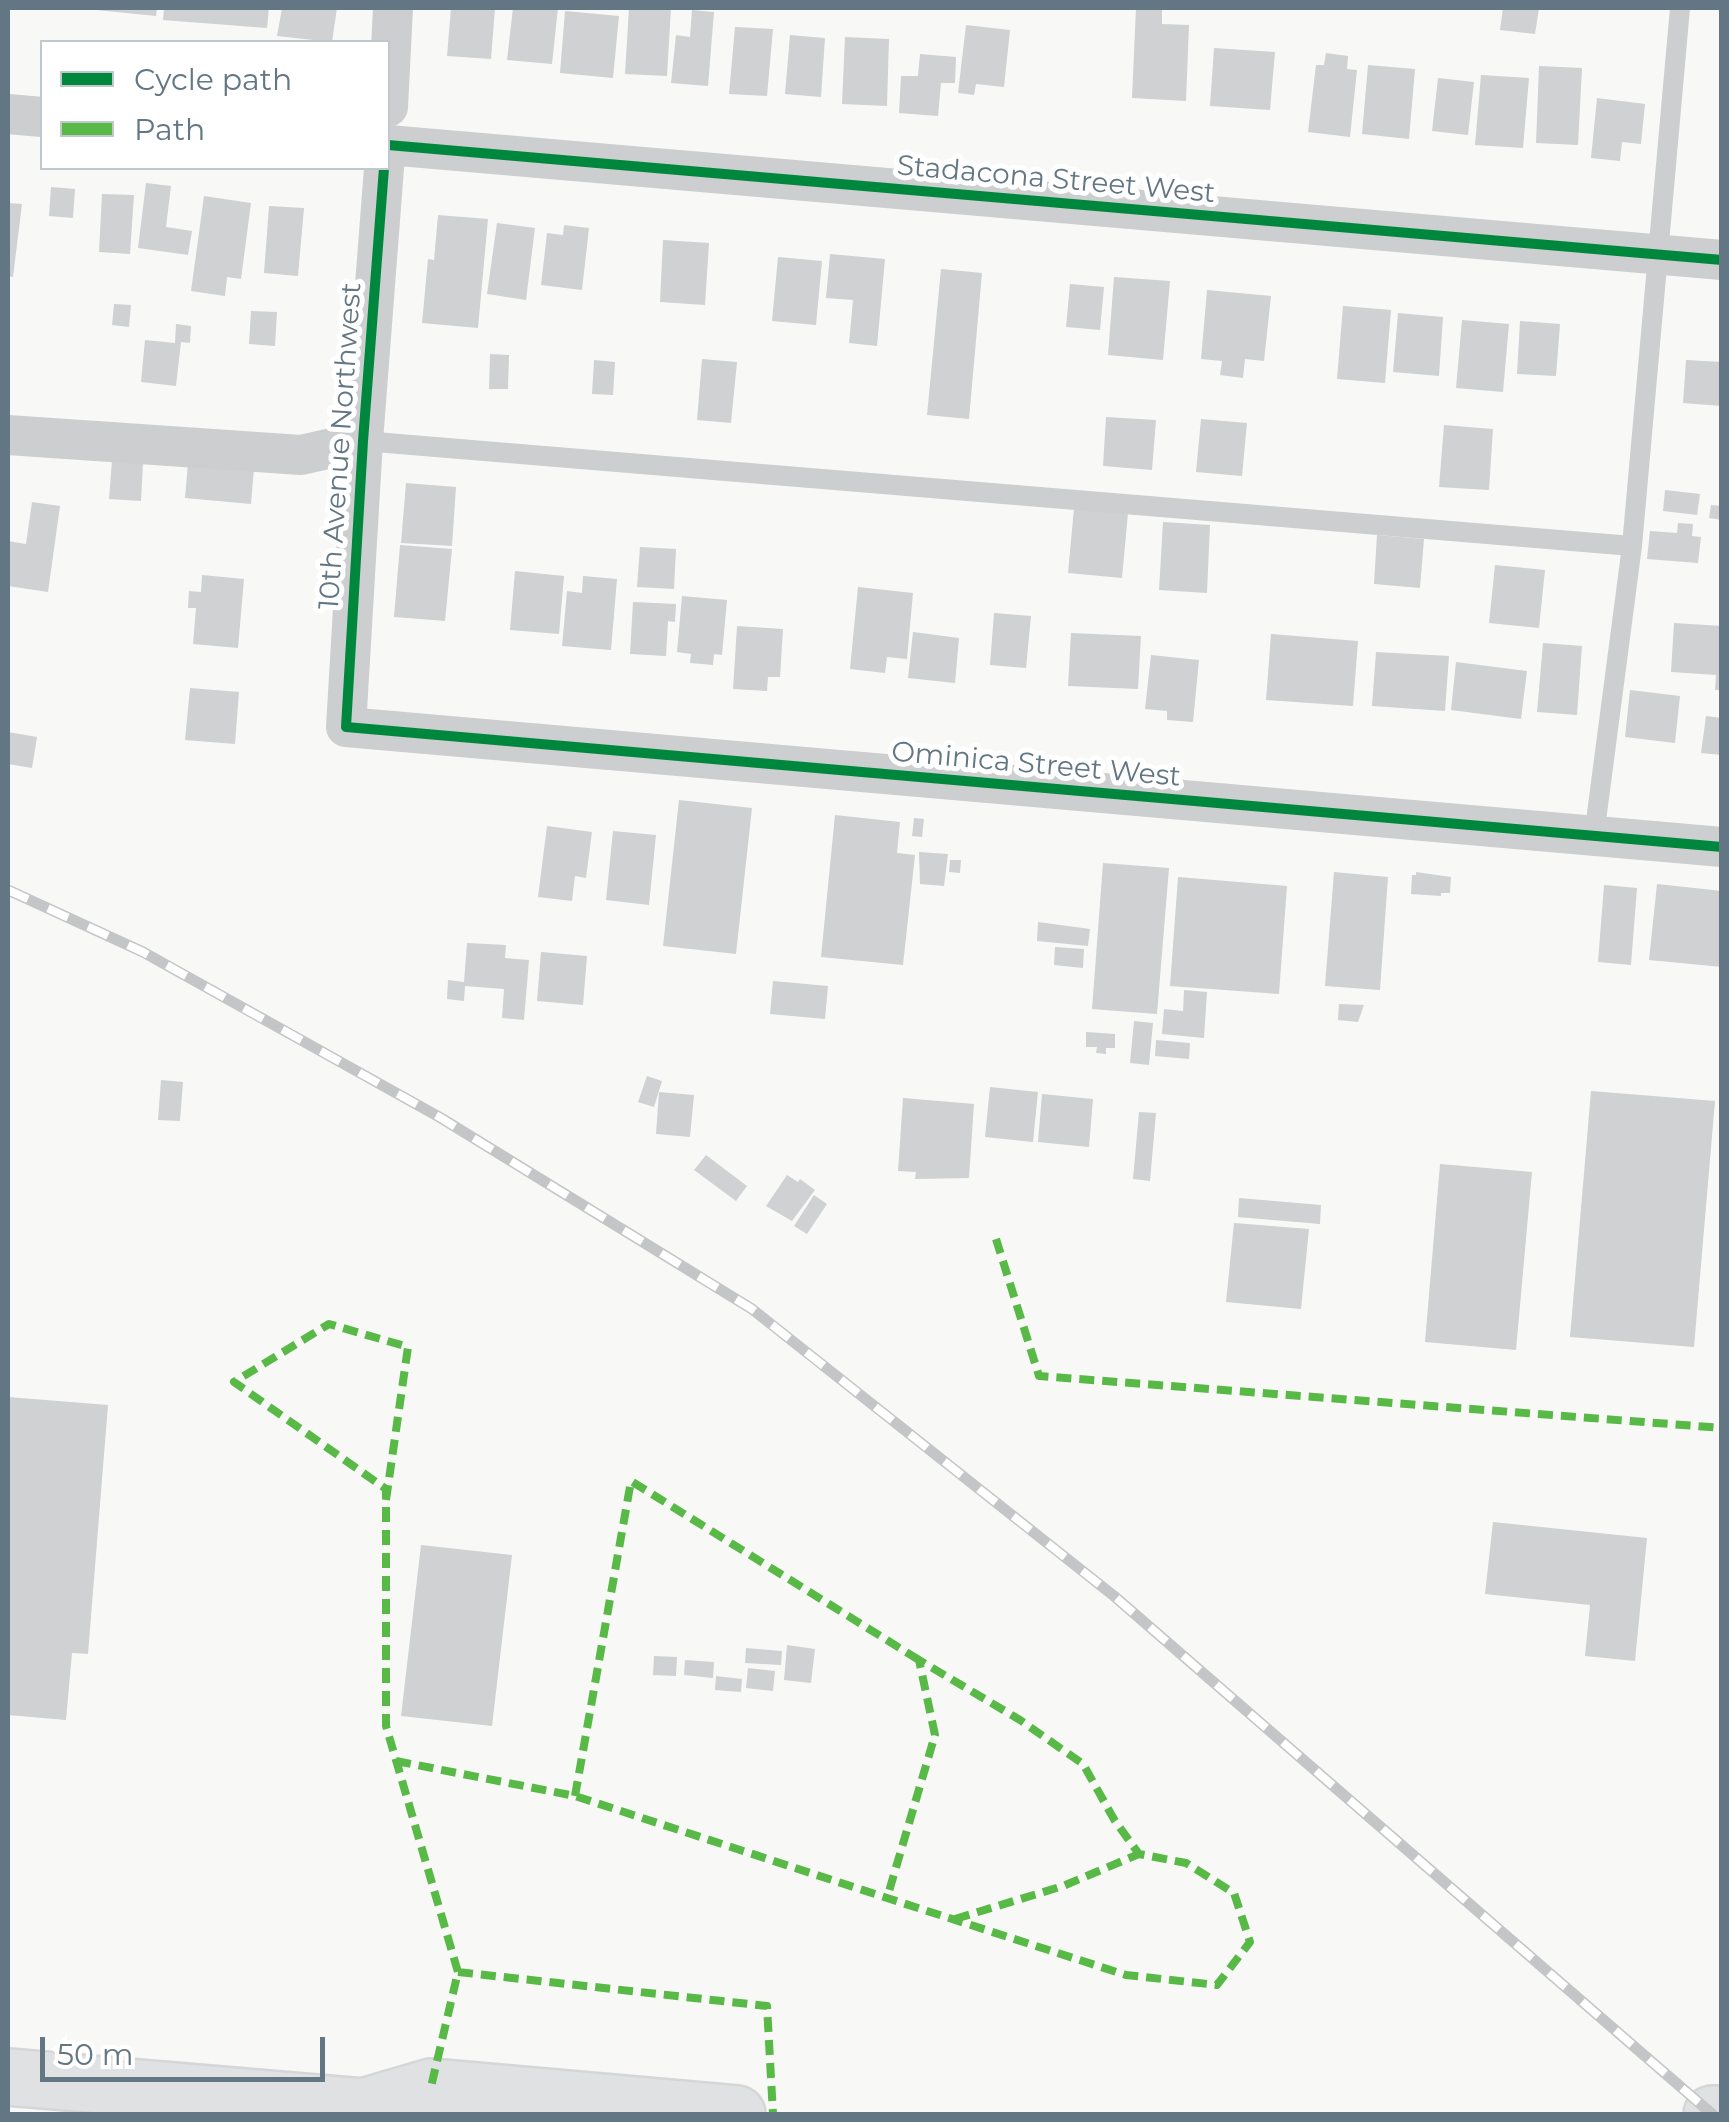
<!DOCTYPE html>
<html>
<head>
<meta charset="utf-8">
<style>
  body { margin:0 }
  #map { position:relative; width:1729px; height:2122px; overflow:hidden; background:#f8f8f7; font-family:Montserrat,sans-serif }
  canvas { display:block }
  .frame { position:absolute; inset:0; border:10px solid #627683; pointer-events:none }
  .legend { position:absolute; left:40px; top:40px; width:350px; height:130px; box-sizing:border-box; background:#fff; border:2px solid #c0c8cd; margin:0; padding:12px 18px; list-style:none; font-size:30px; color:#627683 }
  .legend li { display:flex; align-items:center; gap:20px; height:50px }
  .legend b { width:50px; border:2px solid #c0c8cd }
  .scale { position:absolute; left:40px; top:2037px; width:285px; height:45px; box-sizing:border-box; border:5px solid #627683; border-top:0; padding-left:12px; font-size:30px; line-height:35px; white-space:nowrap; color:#627683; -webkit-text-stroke:8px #fff; paint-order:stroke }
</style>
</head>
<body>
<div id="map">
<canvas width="1729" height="2122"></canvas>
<div class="frame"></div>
<ul class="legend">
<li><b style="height:12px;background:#00873e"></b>Cycle path</li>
<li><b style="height:12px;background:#58b947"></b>Path</li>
</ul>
<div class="scale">50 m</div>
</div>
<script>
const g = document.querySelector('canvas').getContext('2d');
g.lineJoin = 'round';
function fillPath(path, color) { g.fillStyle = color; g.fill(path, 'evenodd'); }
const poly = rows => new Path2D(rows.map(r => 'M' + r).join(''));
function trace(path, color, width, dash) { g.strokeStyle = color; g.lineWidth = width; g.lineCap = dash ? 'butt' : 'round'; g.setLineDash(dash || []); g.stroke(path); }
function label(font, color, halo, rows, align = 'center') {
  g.font = font + ' Montserrat,sans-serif'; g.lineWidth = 10; g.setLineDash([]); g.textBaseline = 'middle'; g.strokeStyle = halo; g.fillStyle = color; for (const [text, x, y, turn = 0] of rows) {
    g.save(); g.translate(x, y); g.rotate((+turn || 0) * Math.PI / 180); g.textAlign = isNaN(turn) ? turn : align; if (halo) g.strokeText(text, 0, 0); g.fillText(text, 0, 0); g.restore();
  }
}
const building = poly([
  [96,8,157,8,156,16,96,10],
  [164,8,269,8,267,28,163,20],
  [282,8,337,8,332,42,277,36],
  [451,8,495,8,491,59,447,56],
  [513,8,558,8,552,64,507,60],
  [629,8,671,8,667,76,625,74],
  [1136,8,1162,8,1162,24,1189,25,1186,101,1132,98],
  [1503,8,1539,8,1535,34,1500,30],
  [692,10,714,12,708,86,671,83,676,35,690,37],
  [565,11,619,16,613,78,560,73],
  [966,25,1010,30,1004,87,976,84,974,95,958,93],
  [735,27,773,29,767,96,729,94],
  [790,35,825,38,821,97,785,94],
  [845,37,889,39,887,106,842,104],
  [1214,48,1275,52,1270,110,1210,106],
  [1326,53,1348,56,1347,69,1357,70,1350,137,1308,132,1316,65,1324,65],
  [920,54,956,57,955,83,941,83,938,116,899,113,901,76,918,76],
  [1368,65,1415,69,1409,139,1362,134],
  [1539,66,1582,68,1578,145,1536,143],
  [1481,75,1529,78,1523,148,1475,145],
  [1438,78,1474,82,1468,135,1432,131],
  [1597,98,1645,104,1641,144,1622,142,1620,161,1591,158],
  [146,183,171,186,166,227,192,231,188,255,138,248],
  [51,187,75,189,73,218,49,216],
  [102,194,134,195,130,254,99,252],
  [204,196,251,203,241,279,227,277,225,296,191,291],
  [8,203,22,204,13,277,8,276],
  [269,206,304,208,298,276,264,273],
  [438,215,488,219,478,328,422,323,428,259,434,260],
  [497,223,535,228,526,300,487,294],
  [564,225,589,228,582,290,541,285,547,233,563,235],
  [663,240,709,243,705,305,660,302],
  [830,254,885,259,877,346,849,343,853,300,826,298],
  [778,257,822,261,816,325,772,321],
  [941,269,982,273,969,419,927,415],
  [1114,277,1170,281,1163,360,1108,355],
  [1070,284,1104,287,1100,330,1066,327],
  [1207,290,1271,296,1264,361,1245,359,1243,378,1220,375,1222,361,1201,359],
  [114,304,131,305,129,327,112,325],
  [1343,306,1391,310,1385,383,1337,379],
  [251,311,277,312,275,346,249,344],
  [1398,313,1443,317,1439,376,1393,372],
  [1462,320,1509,324,1503,392,1456,388],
  [1520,321,1560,324,1556,376,1517,374],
  [176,324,191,326,190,343,181,342,176,386,141,382,145,340,175,343],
  [490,354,509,355,508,389,489,389],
  [702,359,737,362,731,423,697,420],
  [594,360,615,362,613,395,592,394],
  [1686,360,1722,362,1722,406,1683,403],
  [1106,417,1156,420,1152,470,1103,466],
  [1201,419,1247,423,1242,476,1196,472],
  [1444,425,1493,429,1489,490,1439,487],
  [112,460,143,463,141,501,109,499],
  [188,463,254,468,251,504,185,498],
  [406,483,456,487,452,546,401,543],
  [1665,490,1700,494,1697,515,1663,511],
  [32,502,60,506,48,592,8,586,8,541,26,544],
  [1711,505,1722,506,1722,520,1709,518],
  [1074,508,1128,513,1122,578,1068,573],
  [1163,522,1210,525,1207,593,1159,590],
  [1678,523,1693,524,1692,536,1701,537,1698,563,1647,559,1650,531,1677,533],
  [1377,535,1424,539,1420,588,1374,584],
  [400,545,452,549,445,621,394,617],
  [640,547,676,549,674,589,637,587],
  [1495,565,1545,570,1539,628,1489,623],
  [515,571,564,576,559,634,510,630],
  [202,575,244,579,238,648,193,644,196,608,188,608,189,591,201,592],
  [583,576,617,579,611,650,562,646,567,591,582,593],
  [858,587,913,593,907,659,887,657,885,673,850,669],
  [682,596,727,600,722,655,714,654,713,665,690,663,691,654,677,652],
  [633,602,676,604,675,622,668,621,666,656,630,654],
  [994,613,1031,616,1026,668,990,665],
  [1674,623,1722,626,1722,690,1715,690,1716,675,1671,672],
  [737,626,783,629,780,677,768,677,767,691,733,689],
  [913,632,959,638,955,683,908,678],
  [1071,633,1141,636,1138,689,1068,686],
  [1271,634,1358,641,1353,706,1266,700],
  [1543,643,1582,646,1577,715,1537,712],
  [1376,652,1449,656,1445,711,1372,706],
  [1151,655,1199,660,1193,722,1167,720,1167,711,1145,709],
  [1456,662,1527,671,1521,719,1451,710],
  [190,688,239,692,235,744,185,740],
  [1630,690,1680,696,1675,743,1625,737],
  [1706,716,1722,718,1722,755,1701,753],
  [8,732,37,737,32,768,8,764],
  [679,800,752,808,736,954,663,946],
  [835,815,900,822,897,853,915,855,903,965,821,957],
  [914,818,924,819,922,837,912,836],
  [547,826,592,832,586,878,575,876,572,901,538,897],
  [613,831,656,835,649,905,606,900],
  [919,852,948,854,944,886,920,884],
  [950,860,961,860,960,873,949,872],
  [1103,863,1169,868,1157,1014,1092,1009],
  [1334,872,1388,877,1380,990,1325,986],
  [1416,872,1451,877,1450,893,1441,893,1441,896,1411,894,1412,875,1416,875],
  [1178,877,1287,886,1279,994,1170,986],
  [1657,884,1722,891,1722,967,1649,960],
  [1604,885,1637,888,1631,965,1598,962],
  [1038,922,1090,929,1088,946,1037,941],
  [467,943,506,945,505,958,529,960,524,1020,502,1018,504,989,465,986,464,1001,447,999,448,980,464,982],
  [1055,947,1084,949,1083,968,1054,965],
  [541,952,587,956,583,1005,537,1001],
  [773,981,828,986,825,1019,770,1014],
  [1184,990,1207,992,1204,1038,1162,1034,1164,1009,1183,1011],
  [1339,1004,1364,1005,1358,1022,1338,1020],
  [1134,1021,1153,1023,1149,1065,1130,1063],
  [1086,1032,1115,1034,1115,1048,1106,1048,1106,1054,1096,1053,1097,1047,1086,1047],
  [1156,1040,1190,1043,1189,1059,1155,1056],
  [647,1076,662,1081,654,1107,638,1102],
  [161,1080,183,1082,180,1121,158,1120],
  [990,1087,1038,1092,1033,1142,985,1137],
  [1591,1091,1715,1101,1694,1347,1570,1337],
  [659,1092,694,1095,690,1137,656,1134],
  [1042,1094,1093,1099,1089,1147,1038,1142],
  [903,1098,974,1104,969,1178,915,1179,916,1172,898,1171],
  [1139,1112,1156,1113,1150,1181,1133,1179],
  [706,1155,747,1186,736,1201,694,1170],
  [1440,1164,1532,1172,1516,1350,1425,1342],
  [787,1175,798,1182,800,1179,815,1190,792,1221,766,1206],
  [814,1195,827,1204,807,1234,794,1226],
  [1239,1198,1321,1205,1320,1224,1238,1217],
  [1234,1223,1309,1229,1301,1309,1226,1302],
  [8,1397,108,1405,88,1654,72,1653,66,1720,8,1715],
  [1493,1522,1647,1538,1635,1661,1585,1656,1590,1605,1485,1594],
  [421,1545,512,1555,492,1726,401,1716],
  [787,1645,815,1649,811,1683,784,1680],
  [746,1648,782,1651,781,1665,745,1663],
  [654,1656,677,1657,676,1676,653,1675],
  [685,1660,714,1662,713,1678,684,1675],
  [748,1668,775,1671,773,1691,746,1688],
  [716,1676,742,1679,741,1692,715,1690]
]);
const service = poly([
  [363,441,1632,546],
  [1594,836,1632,546,1680,8]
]);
const minor = poly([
  [388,107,393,8],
  [8,114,42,117],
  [388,145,1722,260],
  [384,168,363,441,346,727,1722,847],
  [8,435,301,455,363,441]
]);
const secondary = poly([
  [8,2077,363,2107,431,2087,737,2114],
  [1712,2114,1722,2114]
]);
const rail = poly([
  [8,890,143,952,441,1118,752,1309,1114,1596,1712,2114]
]);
const quiet = poly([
  [996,1239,1039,1376,1722,1428],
  [386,1500,408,1347,329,1324,234,1382,386,1489,386,1726,458,1972,431,2087],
  [396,1761,575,1796,887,1898,1126,1975,1217,1985,1250,1942,1234,1893,1186,1863,1139,1854,1115,1821,1083,1764,1020,1720,919,1660,935,1735,887,1898],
  [575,1796,631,1481,919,1660],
  [955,1919,1063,1886,1139,1854],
  [458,1972,767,2006,773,2114]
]);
const cycleway = poly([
  [388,145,1722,260],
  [384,168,363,441,346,727,1722,847]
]);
const streetNames = [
  ["Stadacona Street West",1056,180,5],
  ["10th Avenue Northwest",341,446,-86],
  ["Ominica Street West",1036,765,5]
];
fillPath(building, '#cfd1d2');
trace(secondary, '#d5d6d7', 60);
trace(service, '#cdcecf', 20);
trace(minor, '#cdcecf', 40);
trace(secondary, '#e0e1e2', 55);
trace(rail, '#c3c5c6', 11);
trace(rail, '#fff', 8, [22]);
trace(quiet, '#58b947', 8, [15, 8]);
trace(cycleway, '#00873e', 10);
label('28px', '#627683', '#fff', streetNames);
</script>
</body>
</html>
